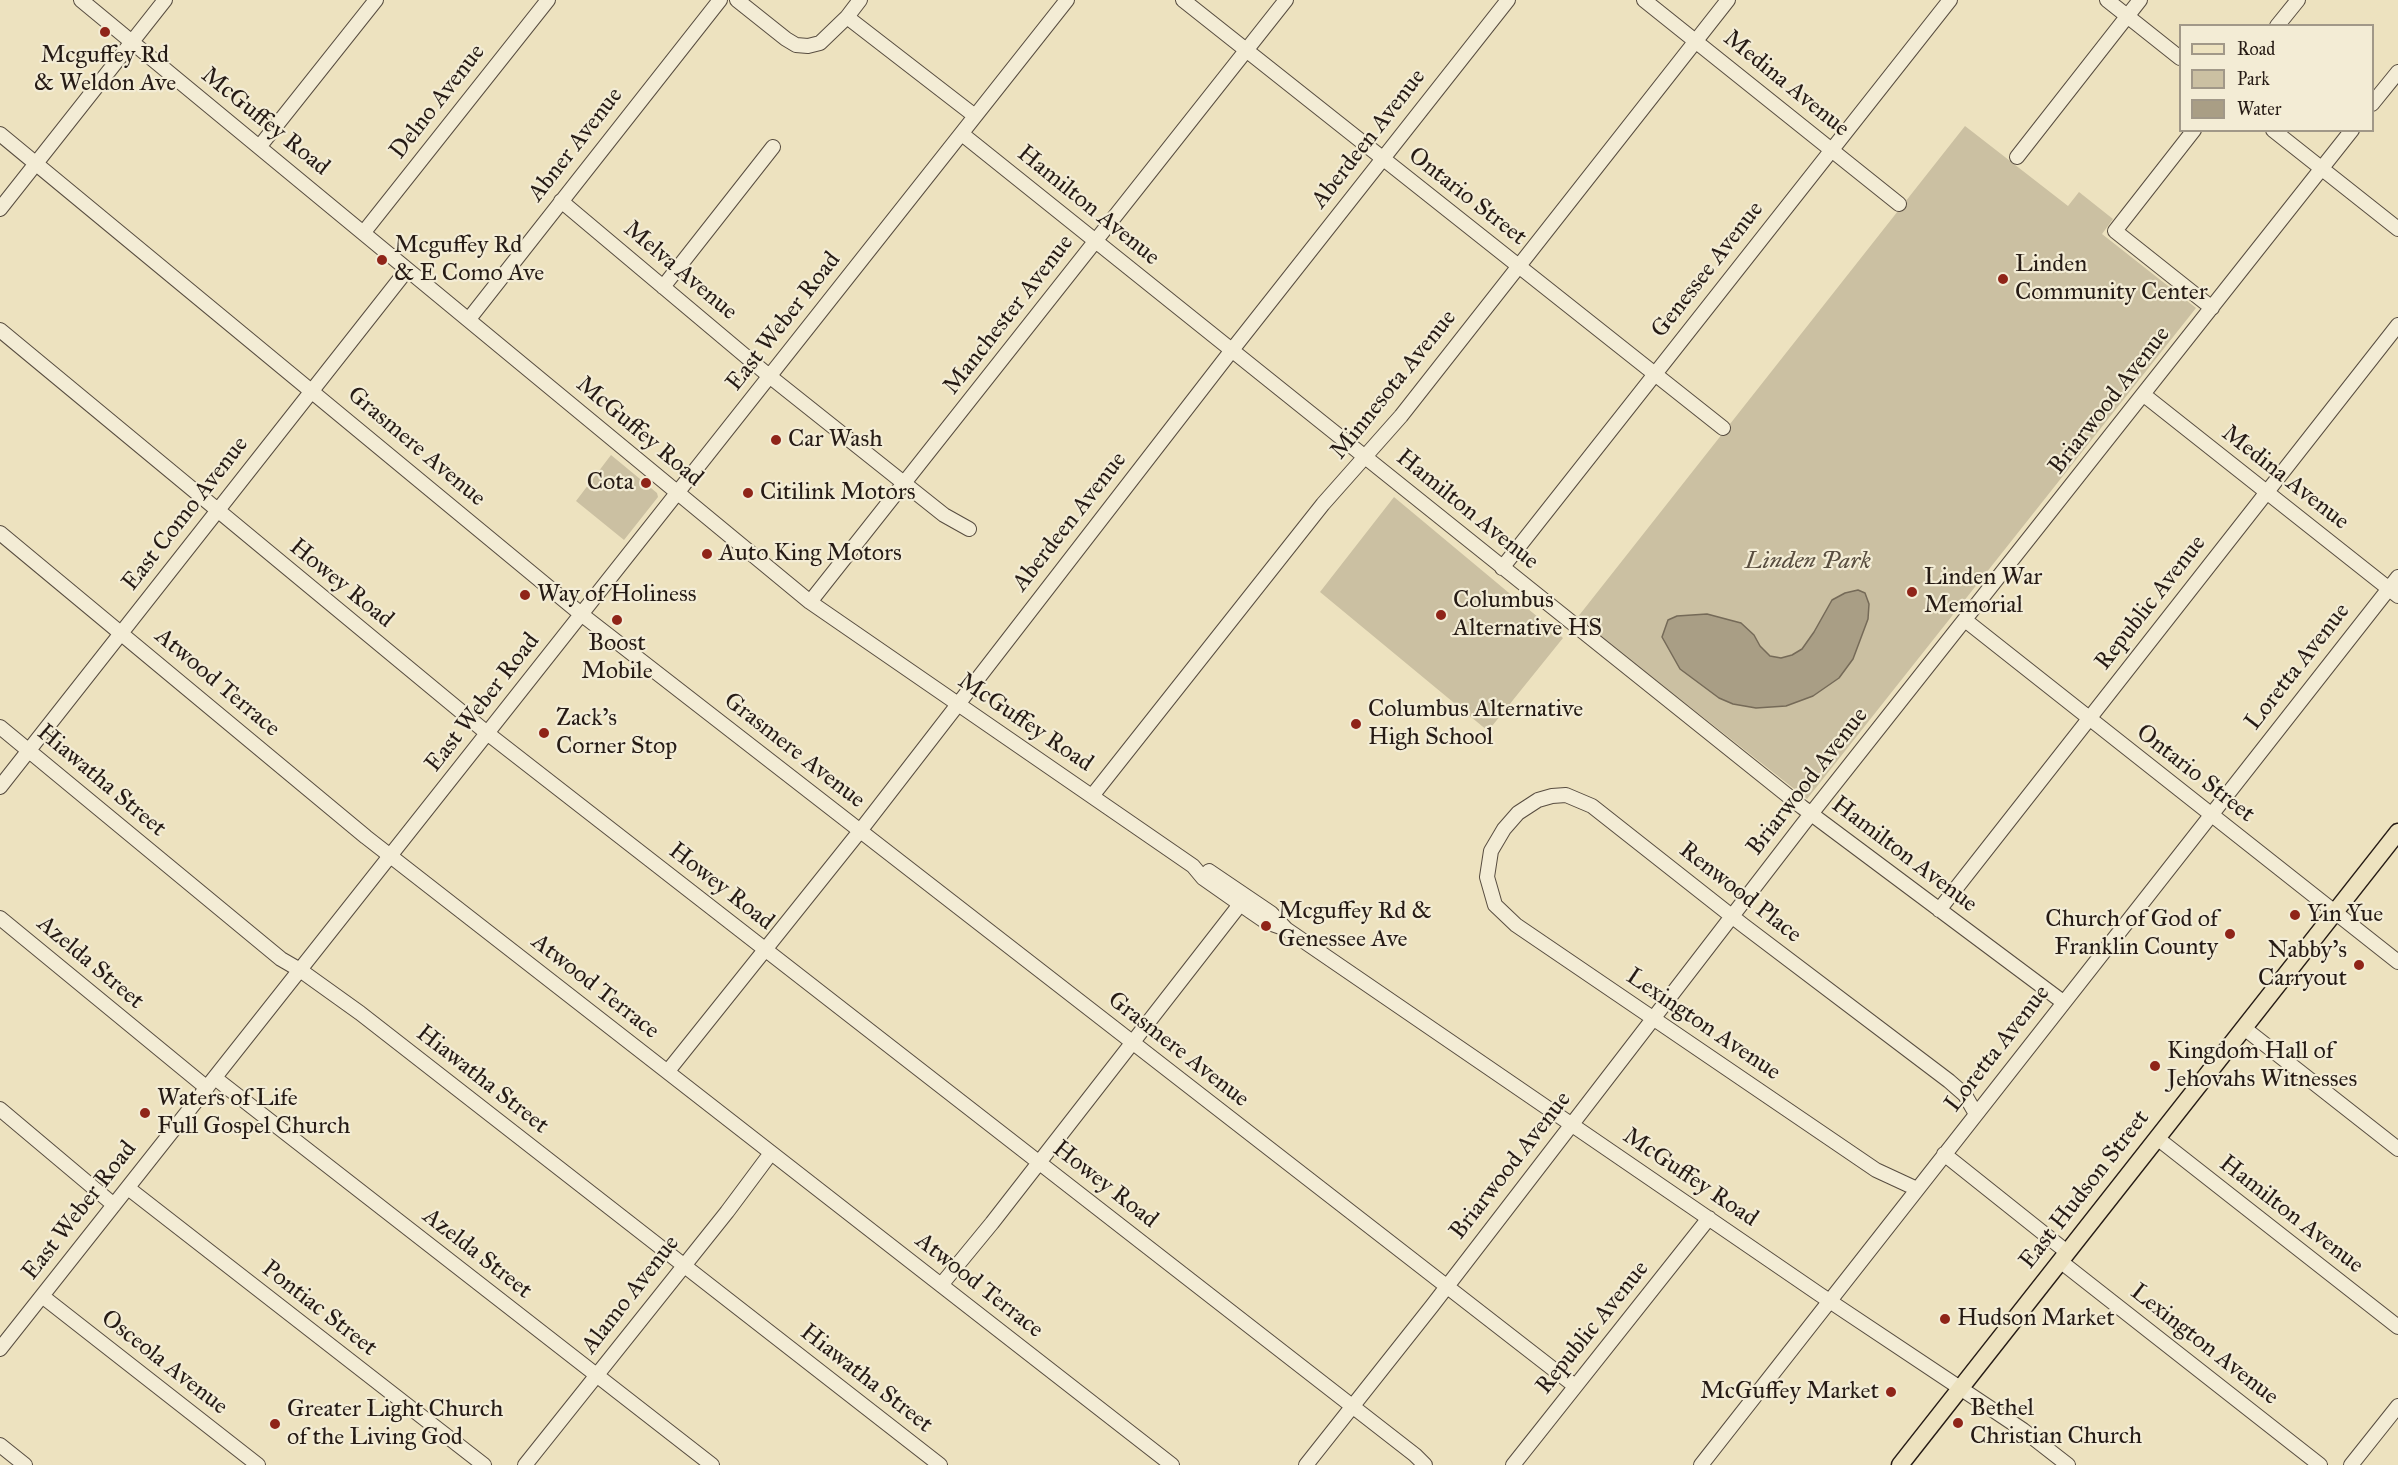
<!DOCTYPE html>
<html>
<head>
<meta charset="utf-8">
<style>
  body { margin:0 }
  #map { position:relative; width:2398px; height:1465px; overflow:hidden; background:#ede2bf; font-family:"IM FELL Great Primer",serif }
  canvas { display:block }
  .legend { position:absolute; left:2179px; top:24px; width:195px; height:108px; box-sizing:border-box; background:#f3ecd5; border:2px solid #a19888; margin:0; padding:8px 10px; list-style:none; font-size:18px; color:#261b15 }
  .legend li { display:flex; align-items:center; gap:12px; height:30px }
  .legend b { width:30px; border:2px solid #a19888 }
</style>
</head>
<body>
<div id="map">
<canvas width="2398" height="1465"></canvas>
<ul class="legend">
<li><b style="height:8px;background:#ede2bf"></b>Road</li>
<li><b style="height:16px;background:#cbc0a2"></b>Park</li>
<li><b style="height:16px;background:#a99e85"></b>Water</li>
</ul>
</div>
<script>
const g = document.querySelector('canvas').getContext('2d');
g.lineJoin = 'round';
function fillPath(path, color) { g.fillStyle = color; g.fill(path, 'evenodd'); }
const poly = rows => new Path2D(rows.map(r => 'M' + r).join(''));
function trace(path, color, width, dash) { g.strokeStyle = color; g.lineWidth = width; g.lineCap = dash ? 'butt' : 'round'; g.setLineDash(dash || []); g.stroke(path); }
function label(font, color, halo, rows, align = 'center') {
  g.font = font + ' "IM FELL Great Primer",serif'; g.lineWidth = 4.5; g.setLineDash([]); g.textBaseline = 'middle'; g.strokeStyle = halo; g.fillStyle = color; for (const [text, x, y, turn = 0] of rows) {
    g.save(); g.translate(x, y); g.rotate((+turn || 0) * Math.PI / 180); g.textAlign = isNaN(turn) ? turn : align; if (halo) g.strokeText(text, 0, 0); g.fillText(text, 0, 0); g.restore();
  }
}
const green = poly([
  [1965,126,2068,206,2079,192,2113,219,2102,234,2196,308,1807,799,1577,618],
  [611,455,657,493,658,497,624,540,576,501],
  [1394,497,1563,638,1488,731,1320,592]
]);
const water = poly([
  [1858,590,1865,593,1869,604,1868,619,1853,659,1839,678,1813,696,1786,706,1756,708,1733,704,1719,698,1680,669,1662,637,1668,620,1677,616,1707,614,1741,623,1754,635,1760,646,1770,656,1781,658,1792,655,1802,649,1814,632,1832,600,1845,593,1858,590]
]);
const minor = poly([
  [81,0,810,602,1193,866,1203,878,1250,911,1266,922,1286,929],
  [737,0,786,39,796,45,808,46,820,43,847,17,860,0],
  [1183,0,1723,428],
  [1644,0,1899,204],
  [2107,0,2180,58],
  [847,17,975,116],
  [2277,26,2298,0],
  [2372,104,2398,72],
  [2194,130,2115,231,2212,308],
  [2273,130,2398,229],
  [0,134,581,614,1575,1386],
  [962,134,1802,807,2063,1002],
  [260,146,376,0],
  [2017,157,2140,0],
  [561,201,768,375,944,515,969,529],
  [0,209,165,0],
  [364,232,548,0],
  [663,287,773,147],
  [469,319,720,0],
  [0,330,487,733,1415,1455,1425,1465],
  [2144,395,2398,596],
  [0,533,366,837,1172,1465],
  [1502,568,1950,0],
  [810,602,1286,0],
  [1965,620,2398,962],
  [0,727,281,959,300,970,360,1013,940,1465],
  [0,787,407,270],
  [1092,796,1323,504,1401,416,1728,0],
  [1209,871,1271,913,1286,929,1819,1294,2023,1430,2068,1465],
  [1939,910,2398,325],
  [0,918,207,1088],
  [2244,1028,2398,1149],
  [668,1071,860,831,1232,350,1508,0],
  [215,1078,712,1465],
  [0,1109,114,1205],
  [2157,1138,2398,1327],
  [1944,1154,2067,1252],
  [128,1188,484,1465],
  [1917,1189,1876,1170,1516,925,1495,905,1487,877,1491,851,1504,829,1518,813,1538,800,1552,796,1566,795,1592,806,1743,925,1949,1081,1965,1095,1976,1114],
  [2060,1261,2320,1465],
  [941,1285,992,1223,1245,898],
  [42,1296,258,1465],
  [0,1349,1067,0],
  [0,1445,25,1465],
  [525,1465,727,1212,771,1153],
  [1306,1465,1432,1306,1803,824,2352,130],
  [1513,1465,1709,1218],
  [1701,1465,2398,577],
  [2351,1465,2398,1406]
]);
const major = poly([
  [1900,1465,2398,832]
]);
const markers = [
  [105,32,6,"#8f2418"],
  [382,260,6,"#8f2418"],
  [2003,279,6,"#8f2418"],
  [776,440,6,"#8f2418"],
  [646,483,6,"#8f2418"],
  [748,493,6,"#8f2418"],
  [707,554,6,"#8f2418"],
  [1912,592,6,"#8f2418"],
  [525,595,6,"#8f2418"],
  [1441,615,6,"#8f2418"],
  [617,620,6,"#8f2418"],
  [1356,724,6,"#8f2418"],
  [544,733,6,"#8f2418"],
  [2295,915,6,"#8f2418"],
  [1266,926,6,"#8f2418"],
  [2230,934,6,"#8f2418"],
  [2359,965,6,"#8f2418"],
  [2155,1066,6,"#8f2418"],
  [145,1113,6,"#8f2418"],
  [1945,1319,6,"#8f2418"],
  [1891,1392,6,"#8f2418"],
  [1958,1423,6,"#8f2418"],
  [275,1424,6,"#8f2418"]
];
const poiNames = [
  ["Mcguffey Rd",105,56,"center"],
  ["& Weldon Ave",105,84,"center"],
  ["Mcguffey Rd",394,246],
  ["& E Como Ave",394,274],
  ["Linden",2015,265],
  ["Community Center",2015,293],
  ["Car Wash",788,440],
  ["Cota",634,483,"right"],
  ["Citilink Motors",760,493],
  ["Auto King Motors",719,554],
  ["Linden War",1924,578],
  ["Memorial",1924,606],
  ["Way of Holiness",537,595],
  ["Columbus",1453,601],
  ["Alternative HS",1453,629],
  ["Boost",617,644,"center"],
  ["Mobile",617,672,"center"],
  ["Columbus Alternative",1368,710],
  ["High School",1368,738],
  ["Zack's",556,719],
  ["Corner Stop",556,747],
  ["Mcguffey Rd &",1278,912],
  ["Genessee Ave",1278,940],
  ["Yin Yue",2307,915],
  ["Church of God of",2218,920,"right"],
  ["Franklin County",2218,948,"right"],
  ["Nabby's",2347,951,"right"],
  ["Carryout",2347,979,"right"],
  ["Kingdom Hall of",2167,1052],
  ["Jehovahs Witnesses",2167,1080],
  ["Waters of Life",157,1099],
  ["Full Gospel Church",157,1127],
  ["Hudson Market",1957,1319],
  ["McGuffey Market",1879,1392,"right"],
  ["Bethel",1970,1409],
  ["Christian Church",1970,1437],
  ["Greater Light Church",287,1410],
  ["of the Living God",287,1438]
];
const streetNames = [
  ["Medina Avenue",1786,84,39],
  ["Delno Avenue",438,102,-52],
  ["McGuffey Road",265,122,39],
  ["Aberdeen Avenue",1369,139,-52],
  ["Abner Avenue",576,145,-52],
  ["Ontario Street",1467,197,38],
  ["Hamilton Avenue",1088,206,39],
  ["Genessee Avenue",1708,270,-52],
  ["Melva Avenue",680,271,40],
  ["Manchester Avenue",1009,315,-52],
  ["East Weber Road",784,322,-52],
  ["Minnesota Avenue",1394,385,-51],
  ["Briarwood Avenue",2110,401,-52],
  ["McGuffey Road",639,432,40],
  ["Grasmere Avenue",416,447,40],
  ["Medina Avenue",2285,478,38],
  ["Hamilton Avenue",1467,510,39],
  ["East Como Avenue",186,514,-52],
  ["Aberdeen Avenue",1070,522,-52],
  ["Howey Road",341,584,39],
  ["Republic Avenue",2151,603,-52],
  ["Loretta Avenue",2298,667,-52],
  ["Atwood Terrace",217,683,40],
  ["East Weber Road",483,703,-52],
  ["McGuffey Road",1025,723,34],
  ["Grasmere Avenue",794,751,38],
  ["Ontario Street",2195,774,38],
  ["Hiawatha Street",101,781,40],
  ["Briarwood Avenue",1808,782,-52],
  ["Hamilton Avenue",1904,855,37],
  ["Howey Road",721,887,38],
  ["Renwood Place",1740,893,38],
  ["Azelda Street",90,963,40],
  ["Atwood Terrace",595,987,38],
  ["Lexington Avenue",1703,1025,34],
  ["Loretta Avenue",1998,1049,-52],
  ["Grasmere Avenue",1178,1050,38],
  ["Hiawatha Street",482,1080,38],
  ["Briarwood Avenue",1511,1166,-52],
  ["McGuffey Road",1690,1178,34],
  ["Howey Road",1105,1185,38],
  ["East Hudson Street",2085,1190,-52],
  ["East Weber Road",80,1211,-52],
  ["Hamilton Avenue",2291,1215,38],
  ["Azelda Street",477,1254,38],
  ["Atwood Terrace",979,1286,38],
  ["Alamo Avenue",631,1295,-52],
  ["Pontiac Street",319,1309,38],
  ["Republic Avenue",1593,1328,-51],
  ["Lexington Avenue",2204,1345,38],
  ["Osceola Avenue",164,1363,38],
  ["Hiawatha Street",866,1379,38]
];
const parkNames = [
  ["Linden Park",1808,562]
];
fillPath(green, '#cbc0a2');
fillPath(water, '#a99e85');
trace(water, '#756a58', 1.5);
trace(minor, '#584d40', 16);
trace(major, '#261b15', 19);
trace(minor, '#f3ecd5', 14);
trace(major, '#ede2bf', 16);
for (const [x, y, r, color] of markers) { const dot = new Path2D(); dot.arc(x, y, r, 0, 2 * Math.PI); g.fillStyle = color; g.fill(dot); trace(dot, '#f3ecd5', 2); }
label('24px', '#261b15', '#f3ecd5', poiNames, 'left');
label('24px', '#261b15', '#f3ecd5', streetNames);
label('italic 24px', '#584d3f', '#f3ecd5', parkNames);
</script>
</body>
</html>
